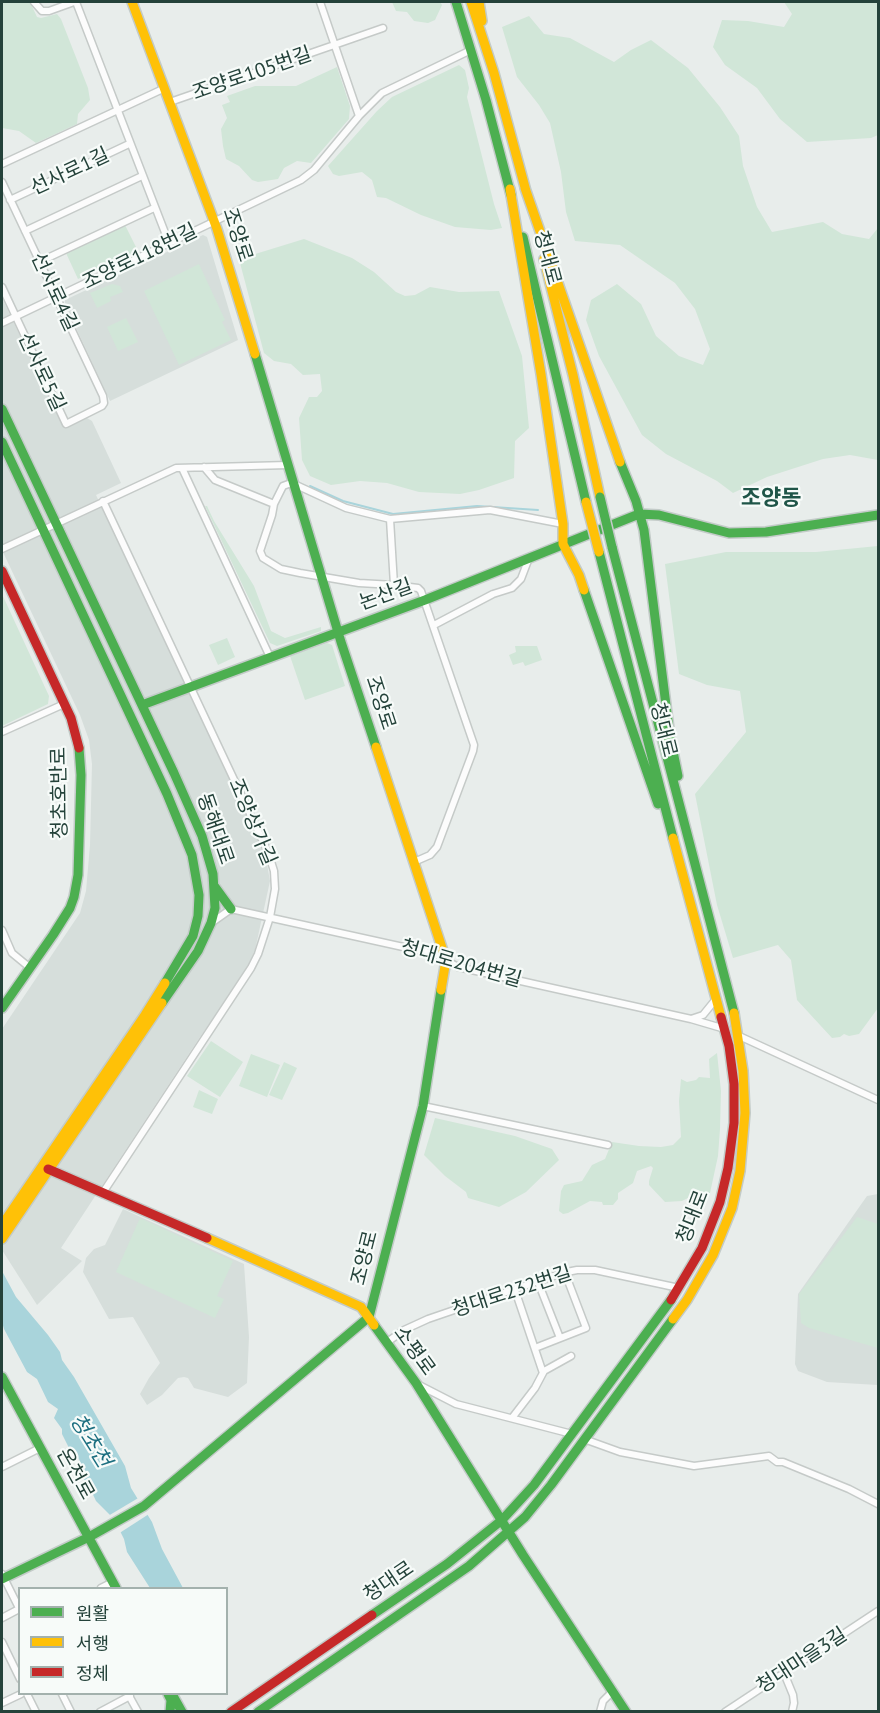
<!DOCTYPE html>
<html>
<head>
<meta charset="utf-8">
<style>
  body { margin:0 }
  #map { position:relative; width:880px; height:1713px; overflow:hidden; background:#e8edeb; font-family:"PT Sans","Noto Sans KR",sans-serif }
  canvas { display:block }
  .frame { position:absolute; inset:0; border:3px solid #24423a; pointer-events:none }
  .legend { position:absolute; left:18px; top:1587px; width:210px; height:108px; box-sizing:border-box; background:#f7fbf9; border:2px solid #a3b1ad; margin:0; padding:8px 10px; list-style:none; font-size:18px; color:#24423a }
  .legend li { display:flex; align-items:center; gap:12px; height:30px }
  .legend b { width:30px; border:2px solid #a3b1ad }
</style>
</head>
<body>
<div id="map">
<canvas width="880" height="1713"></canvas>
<div class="frame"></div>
<ul class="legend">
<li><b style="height:8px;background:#4caf50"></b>원활</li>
<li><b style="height:8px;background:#ffc107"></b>서행</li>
<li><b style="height:8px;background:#c62828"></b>정체</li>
</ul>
</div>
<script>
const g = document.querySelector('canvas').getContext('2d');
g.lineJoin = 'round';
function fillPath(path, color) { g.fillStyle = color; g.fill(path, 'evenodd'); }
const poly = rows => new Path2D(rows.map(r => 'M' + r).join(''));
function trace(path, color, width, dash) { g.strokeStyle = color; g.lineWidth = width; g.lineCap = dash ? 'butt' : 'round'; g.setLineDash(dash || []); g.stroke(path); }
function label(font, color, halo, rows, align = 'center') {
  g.font = font + ' "PT Sans","Noto Sans KR",sans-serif'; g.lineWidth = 4.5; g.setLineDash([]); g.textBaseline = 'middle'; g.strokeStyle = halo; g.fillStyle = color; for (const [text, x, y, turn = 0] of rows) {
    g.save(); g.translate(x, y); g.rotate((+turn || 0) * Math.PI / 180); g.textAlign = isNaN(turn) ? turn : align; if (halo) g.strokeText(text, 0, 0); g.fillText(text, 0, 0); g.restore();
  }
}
const built = poly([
  [203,235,207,237,238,340,110,401,65,304,65,300],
  [2,298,64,428,87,418,92,421,121,483,96,495,265,853,270,881,255,950,242,977,198,1040,61,1248,82,1261,37,1305,2,1250,2,1029,80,913,86,891,90,845,92,764,89,740,80,715,2,550],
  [878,1194,878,1385,827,1382,798,1371,795,1364,798,1294,867,1196],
  [123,1209,244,1264,249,1337,247,1383,228,1397,194,1388,188,1378,184,1377,178,1378,162,1395,147,1405,140,1394,149,1378,160,1363,133,1317,109,1319,83,1272,86,1258,94,1249,105,1245]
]);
const green = poly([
  [2,2,30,2,37,17,41,18,57,14,61,19,88,88,90,100,78,114,77,124,36,143,19,131,2,128],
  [392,2,440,2,442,5,435,20,428,23,414,21,407,12,396,11],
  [784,2,878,2,878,135,871,138,807,142,780,119,757,88,725,65,713,47,722,20,748,21,784,27,792,14],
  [529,16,544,34,570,38,614,62,631,50,651,40,688,68,720,107,739,136,743,166,757,207,772,232,823,222,842,234,869,239,878,228,878,460,850,455,823,459,767,477,733,493,717,481,666,454,642,435,599,356,586,320,591,300,617,284,641,304,656,336,679,356,703,365,710,349,695,309,675,283,620,245,575,241,566,212,561,172,550,123,539,105,517,77,502,27],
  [459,65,465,70,469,88,467,97,494,204,502,228,491,230,455,227,421,215,386,198,377,197,372,180,362,172,339,176,333,174,328,166,377,111,392,97],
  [337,67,350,106,349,119,311,163,297,161,284,168,278,179,258,182,252,180,239,166,226,159,223,146,221,129,227,118,222,105,230,102,227,96,255,86,296,86],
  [125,225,138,251,78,279,66,253],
  [304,239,352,258,374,272,396,292,405,296,415,295,430,287,459,292,499,291,522,356,529,428,515,441,514,478,479,490,460,494,419,492,387,483,360,481,331,485,310,476,302,460,299,418,309,397,317,397,322,391,320,374,303,375,291,364,274,361,264,353,240,263,252,255],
  [199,264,225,320,222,322,231,340,179,365,144,291],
  [112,284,120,286,123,292,110,297,111,301,97,308,90,293],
  [126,318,138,342,118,351,107,327],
  [205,506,207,506,214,521,254,586,271,631,285,638,321,627,321,631,277,646,270,643],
  [878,546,878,1008,859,1034,849,1036,844,1034,840,1037,832,1038,797,1000,791,960,778,945,733,958,717,905,695,794,746,732,740,691,707,685,679,674,665,564,726,552,816,552],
  [2,594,49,696,48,704,2,726],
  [227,638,235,657,218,665,209,645],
  [327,643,332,645,345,686,305,700,290,656],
  [515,646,537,646,542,660,525,666,523,662,513,665,509,655,516,652],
  [211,1041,243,1062,220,1097,187,1076],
  [717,1053,721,1091,720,1129,718,1156,710,1193,696,1194,682,1201,665,1202,649,1185,649,1181,653,1168,651,1166,637,1171,633,1183,618,1193,618,1199,613,1205,603,1205,602,1202,590,1201,568,1213,563,1214,559,1211,561,1191,564,1185,582,1181,592,1165,605,1159,612,1142,639,1146,661,1147,673,1145,681,1137,679,1101,681,1079,687,1082,696,1080,699,1077,710,1078,709,1059],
  [251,1054,280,1065,267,1097,239,1086],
  [284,1062,297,1068,282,1100,269,1095],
  [199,1090,218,1099,212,1114,193,1107],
  [435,1118,515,1136,552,1149,559,1160,526,1192,499,1207,468,1198,466,1192,445,1176,424,1155],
  [857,1217,878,1224,878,1348,809,1328,801,1323,799,1294],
  [140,1218,233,1261,217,1296,224,1299,215,1318,116,1272]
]);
const water = poly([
  [2,1271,16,1297,48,1335,60,1352,62,1360,74,1377,125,1466,131,1488,152,1522,162,1549,183,1588,150,1588,127,1552,124,1539,114,1519,96,1501,88,1484,84,1481,85,1476,79,1459,72,1454,62,1434,62,1429,54,1418,58,1409,48,1402,37,1379,27,1372,4,1329,2,1322]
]);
const pier = poly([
  [140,1497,149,1514,118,1534,108,1516]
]);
const stream = poly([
  [310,486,343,501,393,514,477,506,538,510]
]);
const street = poly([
  [34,2,42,11,49,11,74,2],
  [76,2,169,243],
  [320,2,359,116],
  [170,102,383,28],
  [2,164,165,88],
  [2,182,103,396,104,403,102,406,66,424,2,287],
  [10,200,129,144],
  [25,231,142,176],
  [39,262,154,208],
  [2,323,301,180,314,170,359,116,382,93,471,50],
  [204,467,215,480,274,504,272,515,260,551,263,558,281,569,300,573,359,583,394,585],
  [182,468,270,657],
  [294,484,346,508,390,519,490,510,563,524],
  [274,504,283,486,294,482],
  [390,519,394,585,418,588,421,591,474,745,473,751,437,847,430,855,414,862],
  [2,549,176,468,288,465],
  [434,625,493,594,512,588,521,579,529,558],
  [2,732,64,704],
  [214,921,231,909,435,954,458,967,691,1019,725,1029],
  [2,930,12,953,29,967],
  [691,1019,703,1015,716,999],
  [737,1035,878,1100],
  [423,1106,608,1145],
  [102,1194,251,968,258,954,270,917,275,889,274,871,268,852,103,501],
  [538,1282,560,1338],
  [515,1290,543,1373],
  [386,1343,404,1330,428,1319,562,1273,577,1270,595,1270,679,1288],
  [535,1348,586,1328,565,1273],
  [419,1385,456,1404,572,1434],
  [512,1418,535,1388,544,1371,571,1356],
  [584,1439,620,1452,694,1466,769,1456,777,1462,783,1462,849,1489,878,1504],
  [2,1467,40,1448],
  [2,1574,20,1610],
  [101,1588,113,1582],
  [2,1618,19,1609],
  [2,1642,20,1679],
  [784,1673,793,1695,794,1703,792,1712],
  [27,1694,36,1712],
  [62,1694,71,1712],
  [128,1694,138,1712],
  [2,1703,21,1694],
  [100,1712,130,1696],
  [600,1712,603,1701,613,1691],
  [725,1712,878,1611]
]);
const fast = poly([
  [456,2,486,100,511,195],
  [523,237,586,502],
  [255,354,341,642,376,747],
  [2,409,174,773,202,836,213,874,215,908,211,923,198,951,162,1003],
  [2,442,167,794,192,855,199,895,198,916,193,936,165,983],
  [620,462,636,501,644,530,670,737,678,776],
  [612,547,734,1013],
  [599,552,673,838],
  [584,590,658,804],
  [142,705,425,600,639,514,659,515,729,533,766,532,878,515],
  [215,887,231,909],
  [2,1008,53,935,70,908,74,897,78,875,81,775,79,748],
  [374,1325,416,1383,523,1555,626,1712],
  [2,1377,116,1588],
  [2,1579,89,1537,144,1506,369,1317,423,1106,441,990],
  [372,1615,447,1564,502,1520,534,1485,671,1300],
  [168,1694,171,1700,170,1712],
  [172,1694,182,1712],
  [258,1712,469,1566,525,1517,551,1485,673,1319]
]);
const slow = poly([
  [132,2,217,229,255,354],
  [471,2,494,73,526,191],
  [479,2,482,21],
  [525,188,620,462],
  [510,189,541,374,563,524,563,544,579,575,584,590],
  [544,259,573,375,600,497],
  [376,747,446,960,441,990],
  [673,838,721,1017],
  [2,1225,145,1015,165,983],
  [207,1238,361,1307,374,1325],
  [2,1239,162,1003],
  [673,1319,687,1300,713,1255,732,1208,740,1171,745,1113,743,1071,734,1013]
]);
const jam = poly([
  [2,571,71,718,79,748],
  [48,1169,207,1238],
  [671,1300,702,1248,720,1202,728,1168,734,1123,734,1084,729,1046,721,1017],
  [231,1712,372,1615]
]);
const fastBridge = poly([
  [600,497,612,547]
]);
const slowBridge = poly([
  [586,502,599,552]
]);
const streetNames = [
  ["조양로105번길",252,74,-19],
  ["선사로1길",70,172,-25],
  ["조양로",237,235,72],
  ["조양로118번길",140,257,-26],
  ["청대로",547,258,75],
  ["선사로4길",54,292,65],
  ["선사로5길",41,372,65],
  ["논산길",386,595,-20],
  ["조양로",380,703,72],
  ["청대로",663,730,76],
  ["청초호반로",60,793,-91],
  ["조양상가길",252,822,67],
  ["동해대로",215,829,71],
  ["청대로204번길",461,964,16],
  ["청대로",693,1217,-69],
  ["조양로",365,1258,-76],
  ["청대로232번길",512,1292,-18],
  ["소평로",414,1351,54],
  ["온천로",75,1474,61],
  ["청대로",389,1582,-34],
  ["청대마을3길",802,1661,-33]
];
const waterNames = [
  ["청초천",90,1441,58]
];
const quarterNames = [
  ["조양동",771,499]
];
fillPath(built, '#d6dedb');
fillPath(green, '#d1e6d8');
fillPath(water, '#a9d4db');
fillPath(pier, '#e8edeb');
trace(stream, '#a9d4db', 2);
trace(street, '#c5cac8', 9);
trace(fast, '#c3cbc8', 12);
trace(slow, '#c3cbc8', 12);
trace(jam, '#c3cbc8', 12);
trace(street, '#fcfcfc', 6);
trace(fast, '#4caf50', 9);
trace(slow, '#ffc107', 9);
trace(jam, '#c62828', 9);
trace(fastBridge, '#c3cbc8', 12, []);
trace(slowBridge, '#c3cbc8', 12, []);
trace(fastBridge, '#4caf50', 9);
trace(slowBridge, '#ffc107', 9);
label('20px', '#24423a', '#f7fbf9', streetNames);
label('italic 21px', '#1c6f80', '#f7fbf9', waterNames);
label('bold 22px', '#1f5548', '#f7fbf9', quarterNames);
</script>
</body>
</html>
